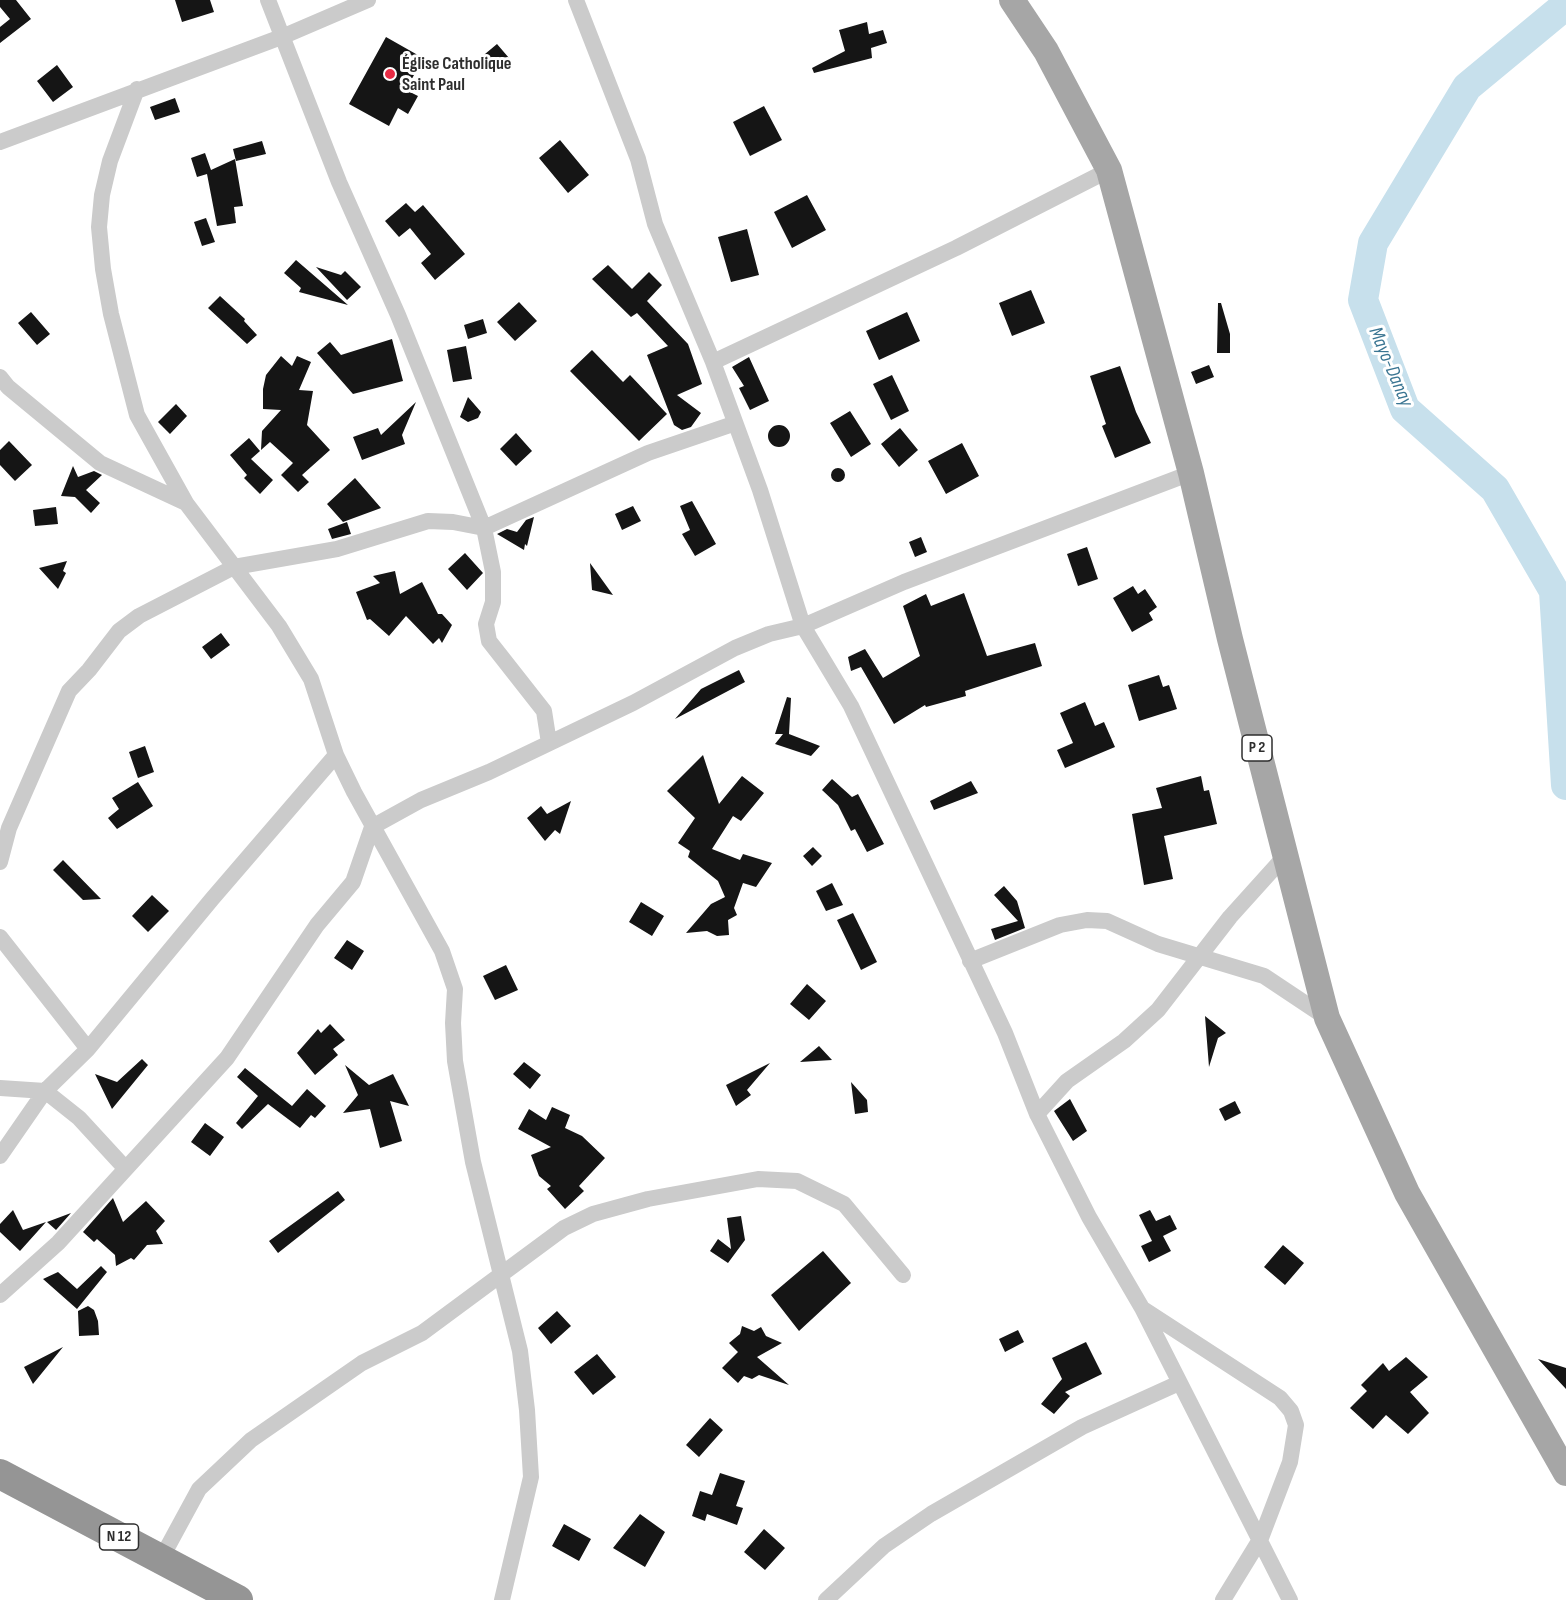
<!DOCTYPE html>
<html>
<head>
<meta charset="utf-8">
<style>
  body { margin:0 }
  canvas { display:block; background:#fff }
</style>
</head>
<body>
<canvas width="1566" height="1600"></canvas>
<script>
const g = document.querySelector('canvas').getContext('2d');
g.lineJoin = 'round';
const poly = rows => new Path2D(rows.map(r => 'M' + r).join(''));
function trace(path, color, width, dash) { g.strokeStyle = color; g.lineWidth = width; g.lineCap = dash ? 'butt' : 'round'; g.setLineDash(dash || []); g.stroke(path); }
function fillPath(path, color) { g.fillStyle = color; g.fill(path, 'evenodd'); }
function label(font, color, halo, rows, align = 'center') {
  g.font = font + ' "Sofia Sans Condensed",sans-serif'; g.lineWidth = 6; g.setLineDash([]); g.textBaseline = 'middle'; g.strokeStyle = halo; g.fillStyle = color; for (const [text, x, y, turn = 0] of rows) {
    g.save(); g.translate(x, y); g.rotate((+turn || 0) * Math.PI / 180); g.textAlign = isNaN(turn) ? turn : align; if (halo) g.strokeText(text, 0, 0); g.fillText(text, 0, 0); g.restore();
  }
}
const river = poly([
  [1566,5,1467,87,1373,243,1363,300,1405,409,1495,489,1554,591,1566,785]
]);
const building = poly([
  [0,0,16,0,31,19,0,43,0,27,10,19,0,7],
  [175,0,210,0,214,12,182,22],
  [867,22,869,34,883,30,887,43,871,48,872,58,814,73,812,68,845,51,839,30],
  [386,37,423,58,406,90,418,96,408,114,398,108,389,126,349,104],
  [497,44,509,58,492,73,479,59],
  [57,65,73,87,53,102,37,81],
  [175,98,180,112,155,120,150,107],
  [764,106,782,140,750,156,733,122],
  [560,140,589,175,568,193,539,158],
  [262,141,266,154,236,161,233,149],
  [205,153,211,170,235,159,243,206,234,207,236,223,217,226,207,174,197,177,191,158],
  [807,195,826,230,792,248,774,212],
  [406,203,415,212,423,205,465,254,435,280,421,263,431,254,410,228,399,237,385,221],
  [206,218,215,242,202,246,194,222],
  [747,229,759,275,731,282,718,237],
  [296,260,348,305,299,292,301,288,284,273],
  [608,265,632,289,649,272,662,285,647,301,688,344,702,384,677,395,701,413,691,427,682,430,674,425,647,355,668,346,637,313,631,317,592,279],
  [316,267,341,275,345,271,361,287,347,300],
  [1031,290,1045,323,1012,336,999,303],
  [220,296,245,319,244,321,257,335,247,344,208,308],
  [519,302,537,321,515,341,497,322],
  [1218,303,1221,303,1230,334,1230,353,1217,353],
  [31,312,50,334,37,345,18,323],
  [907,312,920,341,879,360,866,331],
  [483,319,487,333,468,339,464,325],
  [392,339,403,381,353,394,317,353,330,342,341,355],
  [466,346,472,379,453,382,447,350],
  [592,350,623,382,630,375,667,414,639,441,570,371],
  [281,356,292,366,297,356,311,362,299,390,313,391,307,425,330,450,302,475,309,482,298,492,281,475,293,463,270,442,261,450,262,431,281,410,263,409,263,389,266,375],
  [749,357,769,401,750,410,739,388,744,386,732,367],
  [1209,365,1214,377,1196,384,1191,372],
  [1120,366,1136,412,1151,443,1115,458,1102,426,1106,424,1090,376],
  [892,375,909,411,891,420,873,384],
  [468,397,481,412,478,418,468,422,460,417],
  [416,402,402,435,405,444,362,460,353,437,378,428,381,435],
  [176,404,187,416,170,434,158,422],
  [850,411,871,444,851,457,830,423],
  '768 436a11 11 0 1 1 22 0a11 11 0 1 1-22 0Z',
  [900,428,918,450,899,467,881,444],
  [516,433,532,451,516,466,500,449],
  [249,438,260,451,251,459,273,480,260,494,244,478,247,475,230,455],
  [9,441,32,465,15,481,0,465,0,450],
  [962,443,979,476,946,494,928,461],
  [73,466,78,477,94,471,102,475,86,490,100,503,91,513,75,497,61,496],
  '831 475a7 7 0 1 1 14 0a7 7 0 1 1-14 0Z',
  [355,478,381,508,343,522,327,504],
  [692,501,716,544,695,556,682,534,690,530,680,506],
  [633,506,641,521,622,530,615,514],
  [56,507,58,524,35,526,33,510],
  [534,517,527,546,525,544,524,550,497,534,507,529,517,532,526,520],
  [347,522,351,534,332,539,328,529],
  [921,537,927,552,915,557,909,542],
  [1087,547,1098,579,1078,586,1067,554],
  [465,553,483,573,467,590,448,569],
  [67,561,63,571,66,573,58,589,39,568],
  [590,563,613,595,592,590],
  [395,571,400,594,422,582,438,614,442,614,452,625,442,643,439,638,433,644,406,616,389,636,370,619,367,620,356,592,380,583,373,576],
  [1133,586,1138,594,1145,589,1157,607,1149,613,1153,620,1132,632,1113,598],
  [964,593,987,656,1035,643,1042,666,965,691,966,696,926,707,925,705,894,724,861,667,851,671,848,657,865,649,883,678,920,656,903,606,926,594,931,606],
  [221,633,230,645,211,659,202,647],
  [739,670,745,682,675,719,701,689],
  [1159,675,1163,687,1169,685,1177,709,1139,721,1128,685],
  [787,697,791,698,789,734,820,746,811,756,775,744,783,734,775,734],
  [1085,702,1095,726,1104,722,1115,747,1065,768,1057,750,1073,743,1060,713],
  [145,746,154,772,138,778,129,752],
  [703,755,719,804,742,776,764,793,741,821,733,816,712,849,740,860,743,854,772,863,756,887,743,883,734,908,737,915,728,920,729,935,717,936,707,931,686,933,711,904,725,897,718,881,688,857,690,851,678,843,695,818,667,791],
  [1201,776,1204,791,1209,790,1217,824,1164,836,1173,879,1144,885,1132,814,1162,808,1156,788],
  [832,779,852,797,858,794,884,844,867,852,855,829,851,831,838,805,822,790],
  [971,781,978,793,934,810,930,801],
  [138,782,153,806,117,829,108,818,119,809,112,798],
  [571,801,560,834,555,830,545,841,527,818,541,806,547,814],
  [813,847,822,856,812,866,803,856],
  [63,860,101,899,83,900,53,870],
  [832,883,843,905,826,911,816,891],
  [1004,886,1017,901,1025,928,995,940,991,929,1018,921,994,895],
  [152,895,169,911,148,932,132,916],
  [641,902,664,916,652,936,629,922],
  [853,913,877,962,861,970,837,920],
  [347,940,364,951,352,970,334,958],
  [506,965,518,990,495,1000,483,976],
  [807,984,826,1001,809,1020,790,1004],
  [1205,1016,1226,1033,1218,1038,1209,1067],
  [330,1024,345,1040,333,1049,338,1055,315,1075,297,1053,318,1029,321,1033],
  [819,1046,832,1060,800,1062],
  [142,1059,148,1065,112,1109,95,1074,117,1082],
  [524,1062,541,1075,530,1089,513,1074],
  [770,1063,747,1090,751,1095,736,1106,726,1085],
  [345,1065,369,1085,393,1074,409,1106,390,1101,402,1141,380,1148,370,1109,343,1113,358,1095],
  [245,1068,292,1106,307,1089,326,1106,315,1118,311,1115,300,1128,268,1104,242,1129,236,1123,258,1096,237,1077],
  [851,1082,867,1100,868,1112,855,1114],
  [1070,1099,1087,1131,1073,1141,1054,1111],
  [1235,1101,1241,1113,1225,1121,1219,1109],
  [552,1107,570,1115,565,1128,582,1136,605,1158,579,1186,584,1191,565,1209,547,1189,551,1186,539,1176,531,1155,551,1147,518,1129,529,1109,546,1120],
  [205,1123,224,1137,210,1156,191,1142],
  [338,1191,345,1200,278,1253,269,1241],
  [113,1198,123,1222,146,1201,165,1221,156,1231,163,1244,147,1245,134,1260,131,1258,116,1266,115,1255,97,1239,94,1242,83,1232],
  [13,1210,23,1230,46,1222,20,1251,0,1232,0,1224],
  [1150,1210,1156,1221,1170,1215,1177,1229,1163,1236,1171,1251,1149,1262,1141,1246,1152,1241,1139,1215],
  [71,1213,56,1230,47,1222],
  [741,1216,745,1240,728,1263,710,1251,718,1239,731,1249,727,1218],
  [1283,1245,1304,1263,1285,1285,1264,1267],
  [823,1251,851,1283,799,1331,771,1295],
  [101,1266,107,1272,77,1309,43,1279,58,1272,77,1289],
  [88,1306,94,1310,98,1321,99,1335,79,1336,78,1311],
  [557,1311,571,1326,551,1344,538,1328],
  [742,1326,754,1331,761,1327,766,1336,782,1343,757,1357,789,1385,759,1375,752,1379,744,1376,738,1383,722,1368,738,1352,729,1343,740,1334],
  [1018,1330,1024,1342,1005,1352,999,1339],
  [1086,1342,1102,1374,1065,1392,1070,1396,1054,1414,1041,1404,1062,1379,1052,1358],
  [63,1347,33,1384,24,1367],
  [597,1354,616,1377,593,1395,574,1372],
  [1406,1357,1428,1377,1410,1392,1429,1413,1408,1434,1386,1415,1373,1429,1350,1408,1367,1391,1361,1385,1383,1363,1389,1371],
  [1538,1359,1566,1368,1566,1389],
  [710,1418,723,1430,699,1457,686,1445],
  [720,1473,745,1481,736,1506,743,1508,737,1525,707,1514,705,1521,692,1516,700,1491,712,1495],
  [640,1514,665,1532,645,1567,613,1548],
  [564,1524,591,1539,579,1561,552,1546],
  [764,1529,785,1548,765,1570,744,1552]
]);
const street = poly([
  [268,0,339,182,398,315,484,528,493,572,493,602,486,624,489,641,544,711,549,743],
  [576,0,638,159,655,224,713,362,760,490,803,626,851,706,1005,1033,1037,1114,1089,1217,1142,1308,1290,1600],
  [137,89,110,161,102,195,99,227,103,269,111,314,137,415,186,503],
  [0,142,284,36,368,0],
  [713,362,956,248,1109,170],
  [0,377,8,387,100,463,186,503,279,626,311,679,336,755,354,792,442,951,455,989,453,1023,455,1061,473,1162,520,1351,527,1410,531,1477,502,1600],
  [0,862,9,828,69,691,89,670,119,631,139,616,234,567,337,549,428,521,453,522,484,528,648,453,733,424],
  [0,937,88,1049],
  [970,961,1060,925,1087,920,1107,921,1158,944,1264,976,1327,1018],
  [0,1088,45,1091,79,1118,125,1168],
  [1037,1114,1067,1081,1124,1041,1158,1010,1230,917,1285,856],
  [0,1156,45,1091,88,1049,212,899,336,755],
  [0,1295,58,1243,227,1058,317,925,353,882,372,827,421,800,489,772,633,703,735,648,769,634,803,626,904,582,1191,473],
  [1143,1309,1280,1398,1291,1411,1296,1425,1290,1462,1261,1538,1223,1600],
  [161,1559,199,1489,251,1440,362,1363,422,1333,564,1228,593,1214,648,1199,758,1179,797,1181,844,1204,903,1275],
  [826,1600,884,1546,931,1514,1082,1427,1179,1383]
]);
const primary = poly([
  [1012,0,1046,51,1109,170,1191,473,1230,639,1327,1018,1407,1193,1566,1473]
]);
const highway = poly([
  [0,1474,238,1600]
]);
const markers = [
  [390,74,6,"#e92c45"]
];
const shields = [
  [1257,748,30],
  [119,1537,39]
];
const shieldNames = [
  ["P 2",1257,748],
  ["N 12",119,1537]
];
const poiNames = [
  ["Église Catholique",402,64],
  ["Saint Paul",402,85]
];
const waterNames = [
  ["Mayo-Danay",1390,367,67]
];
trace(river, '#c7e0ec', 30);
fillPath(building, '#151515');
trace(street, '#cbcbcb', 16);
trace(primary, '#a6a6a6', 26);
trace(highway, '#959595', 30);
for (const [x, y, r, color] of markers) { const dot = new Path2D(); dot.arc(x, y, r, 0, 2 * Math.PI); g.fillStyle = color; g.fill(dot); trace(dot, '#fff', 2); }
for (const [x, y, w] of shields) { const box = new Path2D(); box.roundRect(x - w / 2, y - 13, w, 26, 4.5); g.fillStyle = '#fff'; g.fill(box); trace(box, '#2e2e2e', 1.5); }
label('bold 16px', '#2e2e2e', null, shieldNames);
label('bold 18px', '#2e2e2e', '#fff', poiNames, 'left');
label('italic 20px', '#3a7592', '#fff', waterNames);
</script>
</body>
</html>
